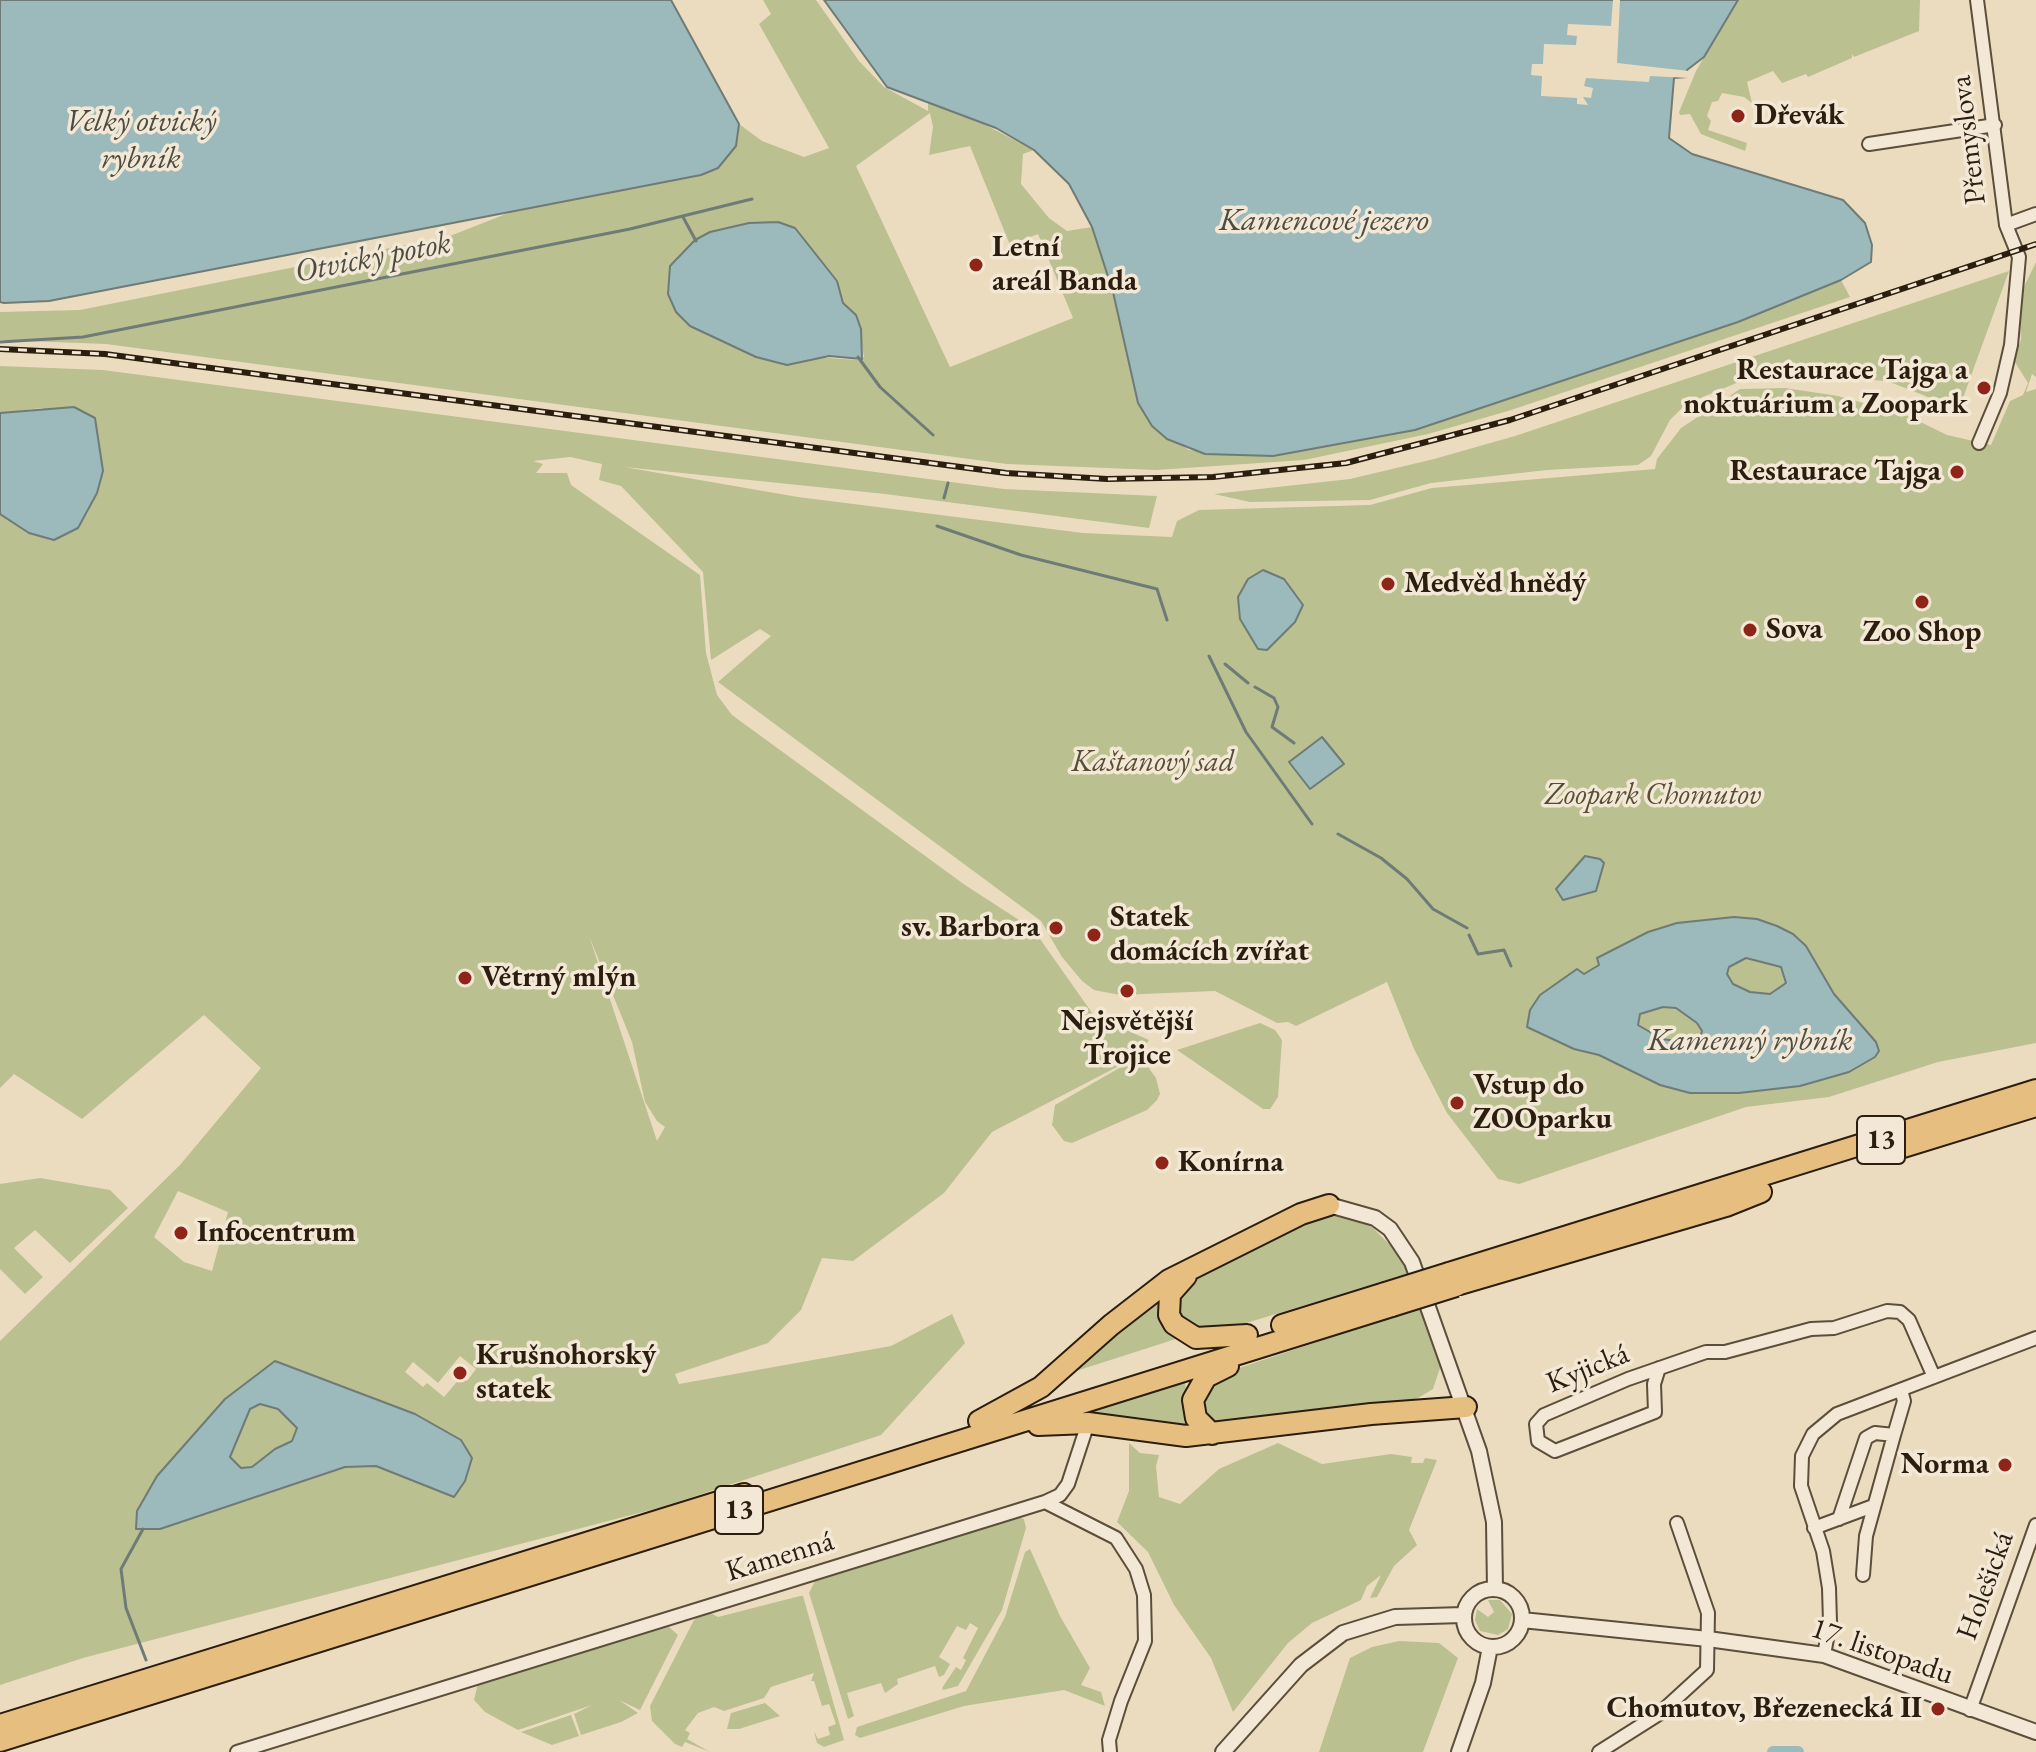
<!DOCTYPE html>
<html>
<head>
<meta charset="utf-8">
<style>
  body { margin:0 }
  canvas { display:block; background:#ecdcbf }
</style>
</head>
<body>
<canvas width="2036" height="1752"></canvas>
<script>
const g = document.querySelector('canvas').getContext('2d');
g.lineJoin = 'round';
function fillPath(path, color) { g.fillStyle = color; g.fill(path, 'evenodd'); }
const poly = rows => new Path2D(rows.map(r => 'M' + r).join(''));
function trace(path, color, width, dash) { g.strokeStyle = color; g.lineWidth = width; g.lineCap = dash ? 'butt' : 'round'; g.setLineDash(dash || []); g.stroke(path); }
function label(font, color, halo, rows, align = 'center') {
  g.font = font + ' "EB Garamond",serif'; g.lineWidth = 7; g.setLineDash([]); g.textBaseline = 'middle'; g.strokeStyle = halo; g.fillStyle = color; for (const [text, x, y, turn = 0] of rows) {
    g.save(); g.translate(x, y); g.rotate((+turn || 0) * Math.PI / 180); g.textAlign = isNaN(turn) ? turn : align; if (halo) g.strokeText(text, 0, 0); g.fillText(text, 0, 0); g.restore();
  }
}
const green = poly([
  [763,0,816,0,859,61,884,87,928,111,928,103,968,116,1034,150,1023,154,1021,184,1049,218,1067,231,1092,227,1113,292,1139,403,1152,426,1189,450,1273,456,1415,430,1687,340,1841,280,1850,297,1508,411,1428,434,1304,460,1156,470,1007,464,106,344,0,340,0,312,80,310,450,236,521,208,701,175,736,146,739,124,762,141,804,157,829,148,759,24,771,14],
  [930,113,933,127,929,155,970,146,1010,245,1038,234,1073,318,950,367,856,166],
  [695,240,837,281,843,303,856,315,864,357,859,360,814,357,786,365,756,357,670,266],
  [1734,0,1920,0,1919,31,1854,57,1852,54,1852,58,1808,77,1806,74,1782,83,1773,71,1747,82,1752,103,1744,97,1722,93,1718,101,1712,102,1707,116,1711,121,1708,130,1747,143,1745,151,1701,134,1690,114,1680,115,1679,112,1696,71,1736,4],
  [2036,262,2036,377,2032,374,2026,392,2036,389,2036,1043,1938,1062,1829,1097,1746,1107,1519,1184,1498,1179,1447,1113,1414,1049,1387,982,1296,1026,1288,1022,1277,1023,1215,991,1120,995,1094,990,1082,981,1062,957,1041,921,718,682,771,636,760,629,711,660,703,572,621,486,599,480,602,464,570,457,533,461,543,464,536,473,567,473,571,485,700,575,706,653,717,695,732,715,965,885,1033,929,1102,1027,1124,1029,1149,1040,1138,1056,992,1132,944,1193,853,1261,822,1258,801,1310,768,1343,675,1374,679,1384,891,1346,952,1314,965,1343,881,1435,662,1507,83,1658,0,1685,0,1341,180,1165,261,1068,204,1015,82,1119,14,1074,0,1088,0,514,29,533,54,540,78,528,88,512,42,408,0,413,0,366,103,370,1004,489,1157,496,1149,528,885,494,624,467,798,497,1083,533,1172,537,1177,521,1199,510,1370,505,1432,488,1655,469,1657,459,1681,428,1740,389,1785,388,1838,396,1906,415,1947,435,1991,445,2010,401,2023,395,2028,383,2013,359,2021,340,2019,297],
  [589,936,632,1042,645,1102,657,1121,665,1127,657,1141],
  [178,1191,228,1212,212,1271,184,1262,154,1237],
  [460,1356,476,1369,467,1381,461,1377,444,1397,427,1383,423,1387,405,1372,413,1362,438,1383],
  [225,1399,415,1414,453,1497,376,1466,345,1467,160,1529,137,1529,137,1511,157,1476],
  [2009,271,1959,409,1887,381,1776,374,1746,379,1686,404,1670,420,1651,456,1638,465,1547,470,1431,483,1370,500,1250,502,1214,494,1350,479,1434,459,1515,436],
  [1260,1023,1275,1030,1282,1040,1278,1097,1270,1109,1263,1109,1177,1050],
  [1128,1063,1148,1067,1156,1078,1160,1094,1157,1100,1147,1110,1072,1143,1064,1141,1052,1125,1055,1105],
  [40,1178,110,1190,128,1208,70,1263,35,1230,14,1248,43,1277,25,1294,0,1269,0,1184],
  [1328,1214,1362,1221,1373,1228,1396,1251,1409,1273,1230,1328,1203,1331,1181,1322,1174,1297,1184,1284,1303,1221],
  [1153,1303,1159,1306,1163,1330,1179,1338,1073,1372],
  [1422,1307,1441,1365,1433,1389,1418,1398,1393,1406,1219,1426,1205,1416,1202,1391,1227,1372],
  [1185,1382,1191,1428,1089,1415,1088,1412],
  [259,1404,278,1409,297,1427,292,1441,275,1449,252,1467,241,1468,230,1457,250,1409],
  [1129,1443,1140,1453,1159,1455,1156,1466,1159,1497,1180,1504,1219,1469,1278,1443,1322,1464,1391,1454,1412,1457,1411,1463,1423,1463,1425,1458,1437,1460,1409,1530,1417,1545,1394,1566,1377,1597,1370,1598,1381,1575,1367,1586,1361,1600,1312,1623,1288,1643,1233,1712,1211,1658,1174,1605,1148,1552,1117,1522,1129,1491],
  [1018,1517,1024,1519,1026,1528,1002,1610,958,1686,943,1690,942,1688,956,1667,961,1670,966,1660,963,1658,978,1628,970,1623,966,1630,957,1626,939,1657,950,1664,944,1675,939,1677,935,1666,897,1679,898,1684,885,1693,881,1683,847,1693,854,1716,848,1719,809,1593,814,1583,812,1579],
  [1030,1549,1060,1616,1090,1668,1081,1685,1101,1692,1105,1706,1064,1690,964,1706,860,1738,855,1735,857,1727,966,1691,1005,1617,1025,1552],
  [800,1596,803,1596,844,1740,824,1747,817,1743,814,1731,818,1739,830,1735,828,1727,836,1724,829,1704,822,1706,814,1681,811,1681,814,1673,771,1687,764,1698,724,1711,714,1707,698,1713,685,1730,690,1733,687,1739,710,1752,685,1742,682,1747,675,1744,652,1721,650,1706,694,1620,707,1611,718,1617],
  [1488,1600,1500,1600,1512,1614,1508,1629,1498,1635,1480,1631,1475,1620,1477,1609,1488,1617,1494,1612],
  [669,1627,678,1635,640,1710,619,1700,638,1713,621,1722,581,1735,574,1714,592,1705,518,1730,485,1712,474,1700,478,1683,651,1629],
  [1399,1641,1439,1643,1458,1658,1423,1752,1319,1752,1350,1658,1372,1647],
  [765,1703,780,1716,739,1729,727,1729,731,1713],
  [571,1715,579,1736,552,1745,521,1732]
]);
const water = poly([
  [0,0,671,0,739,124,736,146,718,168,701,175,49,301,4,303,0,302,0,0],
  [824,0,1738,0,1704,57,1687,70,1687,77,1674,78,1669,138,1692,154,1843,200,1865,223,1872,245,1871,262,1841,280,1738,322,1415,430,1273,456,1205,454,1167,439,1152,426,1138,403,1113,292,1092,227,1069,184,1034,150,996,128,887,87,824,0],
  [778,222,795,228,837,281,843,303,856,315,861,329,862,359,829,356,787,365,756,357,690,326,676,312,668,294,670,266,695,240,710,232,749,223,778,222],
  [74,407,95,418,103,471,97,493,78,528,54,540,29,533,0,514,0,413,74,407],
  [1263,570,1284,579,1303,605,1295,622,1267,650,1258,649,1240,619,1238,597,1248,579,1263,570],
  [1322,737,1344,764,1310,789,1289,762,1322,737],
  [1585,856,1600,859,1604,863,1596,891,1563,900,1556,889,1585,856],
  [1734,917,1757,919,1777,926,1793,934,1806,946,1834,994,1876,1042,1879,1051,1875,1057,1849,1072,1800,1086,1739,1093,1690,1093,1660,1085,1599,1055,1574,1049,1527,1027,1530,1010,1540,995,1577,969,1584,974,1599,965,1597,958,1648,932,1677,923,1734,917],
  [1746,958,1781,967,1786,983,1770,994,1750,992,1733,984,1727,974,1729,967,1746,958],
  [1663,1007,1676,1008,1697,1023,1702,1031,1700,1038,1691,1043,1662,1039,1638,1025,1640,1014,1663,1007],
  [275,1361,415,1414,461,1440,472,1458,465,1481,454,1497,376,1466,345,1467,160,1529,136,1529,137,1511,157,1476,225,1399,275,1361],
  [260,1404,278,1409,297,1428,292,1441,275,1449,252,1467,241,1468,230,1457,250,1409,260,1404]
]);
const pier = poly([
  [1613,0,1620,0,1617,63,1689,71,1689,78,1650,76,1649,82,1586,78,1584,86,1593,88,1591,98,1583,97,1588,105,1577,104,1577,98,1541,96,1542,76,1531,75,1532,64,1543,64,1544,44,1576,45,1577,36,1567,35,1568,24,1611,26]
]);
const stream = poly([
  [683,217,696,241],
  [0,342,83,337,630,229,752,199],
  [858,357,880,387,933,435],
  [944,498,948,483],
  [937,526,1021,555,1157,589,1167,620],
  [1209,656,1246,732,1312,824],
  [1225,664,1248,683],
  [1255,687,1274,698,1278,707,1272,727,1294,743],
  [1338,834,1381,858,1407,879,1433,909,1467,928],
  [1469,935,1478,954,1504,950,1511,966],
  [143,1529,121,1569,126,1608,146,1660]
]);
const canal = poly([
  [1773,1752,1798,1752]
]);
const minor = poly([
  [1977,0,2006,225,2019,257,2011,345,2000,393,1979,443],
  [1869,144,1995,125],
  [2006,225,2036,214],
  [1659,1368,1654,1384,1655,1412,1555,1451,1538,1441,1536,1424,1544,1415,1628,1379,1706,1352,1725,1352,1811,1329,1834,1328,1887,1311,1900,1312,1909,1320,1934,1377],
  [1894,1435,1904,1401,1901,1390],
  [1045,1502,1060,1495,1068,1484,1088,1423],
  [1839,1519,1866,1438,1875,1433,1894,1435,1866,1536,1863,1575],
  [1814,1528,1873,1506],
  [1824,1655,1830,1622,1829,1588,1823,1551,1801,1486,1802,1456,1813,1434,1837,1414,2036,1338],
  [1970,1710,2036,1525],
  [237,1752,1045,1502,1116,1538,1136,1569,1144,1595,1145,1641,1121,1701,1109,1740,1110,1752],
  [1599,1752,1659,1714,1707,1670,1708,1613,1677,1523]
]);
const tertiary = poly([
  [1329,1205,1375,1218,1390,1229,1412,1262,1479,1451,1494,1522,1495,1589],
  '1464 1618a29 29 0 1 1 58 0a29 29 0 1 1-58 0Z',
  [1522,1620,1708,1639,1824,1655,2036,1732],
  [1223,1752,1301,1665,1343,1633,1395,1617,1463,1615],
  [1459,1752,1483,1683,1490,1647]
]);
const trunk = poly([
  [1887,1152,2036,1106],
  [1449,1273,2036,1090],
  [1186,1276,1170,1294,1169,1315,1174,1324,1196,1338,1247,1335],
  [1460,1284,1726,1206,1761,1192],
  [1282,1325,1385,1293],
  [979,1421,1041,1387,1111,1325,1169,1280,1301,1214,1329,1205],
  [1038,1425,1088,1423,1186,1436,1371,1414,1466,1407],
  [1212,1434,1196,1418,1193,1400,1206,1377,1228,1366],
  [0,1725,744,1494],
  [0,1741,1392,1306]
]);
const rail = poly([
  [0,349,105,354,1006,473,1107,479,1213,477,1346,463,1510,420,2036,244]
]);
const trunkBridge = poly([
  [1385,1293,1449,1273],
  [1392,1306,1456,1286]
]);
const markers = [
  [1738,116,8,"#8f2418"],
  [976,265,8,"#8f2418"],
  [1984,388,8,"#8f2418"],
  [1957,472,8,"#8f2418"],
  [1388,584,8,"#8f2418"],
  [1922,602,8,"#8f2418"],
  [1750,630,8,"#8f2418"],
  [1056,928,8,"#8f2418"],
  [1094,935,8,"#8f2418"],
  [465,978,8,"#8f2418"],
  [1127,991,8,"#8f2418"],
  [1457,1103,8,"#8f2418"],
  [1162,1163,8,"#8f2418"],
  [181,1233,8,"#8f2418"],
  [460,1373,8,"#8f2418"],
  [2005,1465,8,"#8f2418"],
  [1938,1709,8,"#8f2418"]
];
const shields = [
  [1881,1140,48],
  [739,1510,48]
];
const shieldNames = [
  ["13",1881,1140],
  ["13",739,1510]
];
const poiNames = [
  ["Dřevák",1754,116],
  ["Letní",992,248],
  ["areál Banda",992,282],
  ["Restaurace Tajga a",1968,371,"right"],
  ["noktuárium a Zoopark",1968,405,"right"],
  ["Restaurace Tajga",1941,472,"right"],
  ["Medvěd hnědý",1404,584],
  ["Sova",1766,630],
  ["Zoo Shop",1922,633,"center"],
  ["Statek",1110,918],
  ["domácích zvířat",1110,952],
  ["sv. Barbora",1040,928,"right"],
  ["Větrný mlýn",481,978],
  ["Nejsvětější",1127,1022,"center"],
  ["Trojice",1127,1056,"center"],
  ["Vstup do",1473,1086],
  ["ZOOparku",1473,1120],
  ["Konírna",1178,1163],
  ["Infocentrum",197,1233],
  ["Krušnohorský",476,1356],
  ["statek",476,1390],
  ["Norma",1989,1465,"right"],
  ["Chomutov, Březenecká II",1922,1709,"right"]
];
const streetNames = [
  ["Přemyslova",1969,140,-97],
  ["Kyjická",1588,1369,-22],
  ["Kamenná",780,1557,-17],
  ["Holešická",1986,1586,-70],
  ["17. listopadu",1882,1652,19]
];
const parkNames = [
  ["Kaštanový sad",1153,763],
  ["Zoopark Chomutov",1653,796]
];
const waterNames = [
  ["Velký otvický",141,122],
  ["rybník",141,159],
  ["Kamencové jezero",1324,221],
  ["Otvický potok",373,258,-11],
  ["Kamenný rybník",1750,1041]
];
fillPath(green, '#bac090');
fillPath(water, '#9cb9bb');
trace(water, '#6f7b76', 2);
fillPath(pier, '#ecdcbf');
trace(stream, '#6f7b76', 3);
trace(canal, '#9cb9bb', 12);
trace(minor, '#5b4e3b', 16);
trace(tertiary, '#5b4e3b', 18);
trace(trunk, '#2b1e0f', 24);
trace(minor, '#f3e8d5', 12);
trace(tertiary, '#f3e8d5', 14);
trace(trunk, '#e6be80', 20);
trace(rail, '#2b1e0f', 6);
trace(rail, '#f3e8d5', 3, [9]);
trace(trunkBridge, '#2b1e0f', 24, []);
trace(trunkBridge, '#e6be80', 20);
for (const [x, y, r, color] of markers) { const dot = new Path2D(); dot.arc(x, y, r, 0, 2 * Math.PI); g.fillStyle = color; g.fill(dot); trace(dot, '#f3e8d5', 3); }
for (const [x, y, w] of shields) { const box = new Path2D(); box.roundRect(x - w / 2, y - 24, w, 48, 6); g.fillStyle = '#f3e8d5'; g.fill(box); trace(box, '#2b1e0f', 2); }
label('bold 28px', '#2b1e0f', null, shieldNames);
label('bold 30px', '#2b1e0f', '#f3e8d5', poiNames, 'left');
label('30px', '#2b1e0f', '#f3e8d5', streetNames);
label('italic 30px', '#564f36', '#f3e8d5', parkNames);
label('italic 32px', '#4d4c43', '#f3e8d5', waterNames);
</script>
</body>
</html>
